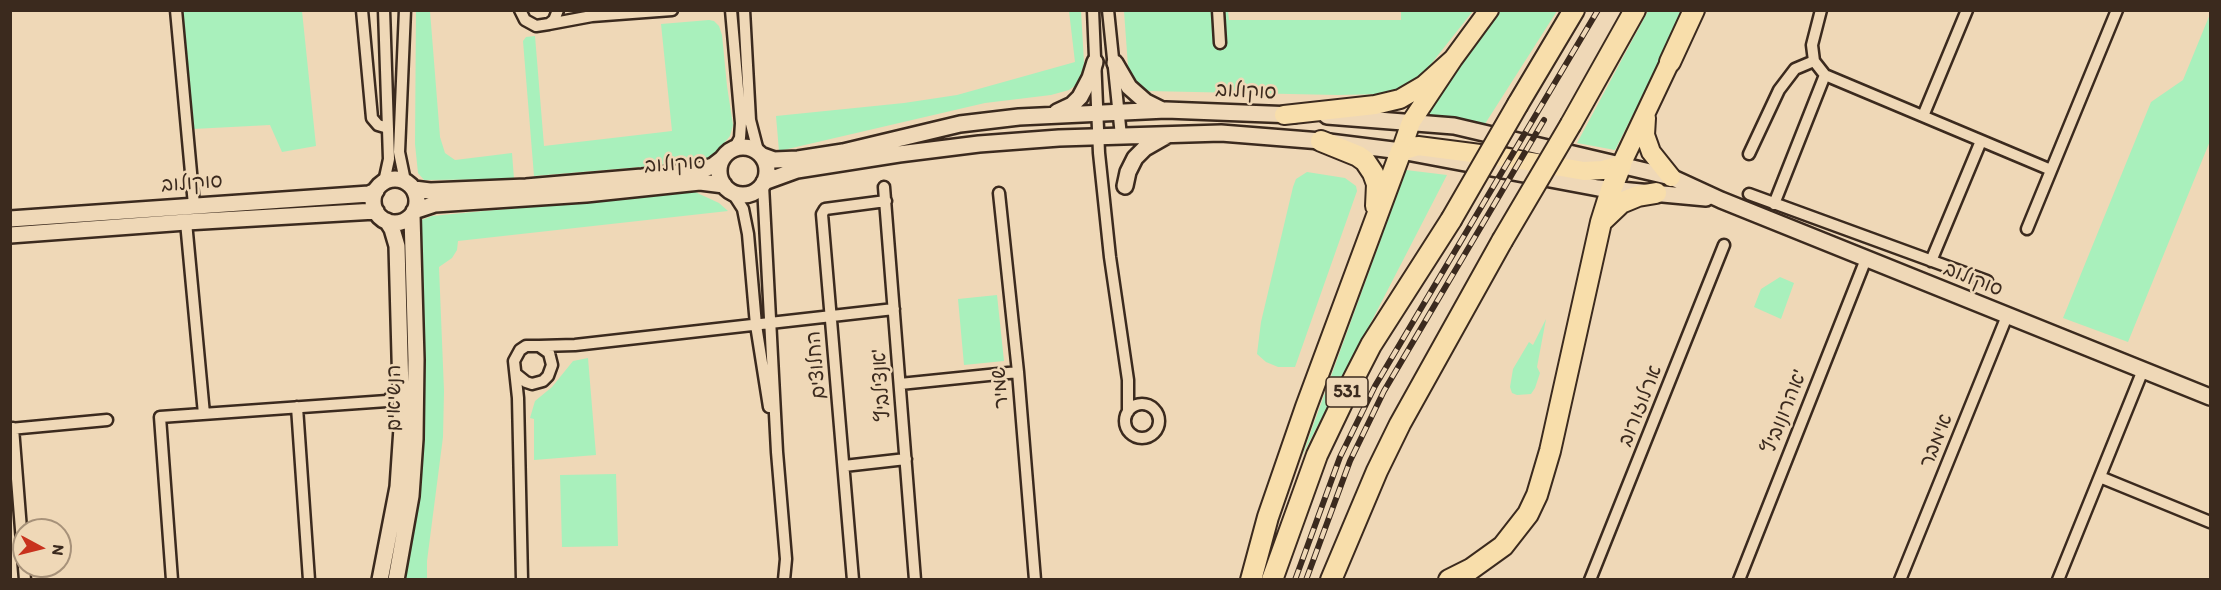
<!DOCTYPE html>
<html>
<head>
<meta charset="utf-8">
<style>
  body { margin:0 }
  #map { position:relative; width:2221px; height:590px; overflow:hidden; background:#efd8b7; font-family:Itim,sans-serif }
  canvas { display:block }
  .frame { position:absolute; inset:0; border:12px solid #3b2a1e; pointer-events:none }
  .north { position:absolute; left:12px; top:518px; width:60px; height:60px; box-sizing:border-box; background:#efd8b7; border:2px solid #a7927a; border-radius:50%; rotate:97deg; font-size:16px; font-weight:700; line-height:24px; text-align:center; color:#3b2a1e }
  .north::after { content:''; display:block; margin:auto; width:21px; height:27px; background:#c8321e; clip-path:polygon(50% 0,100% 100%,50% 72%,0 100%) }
</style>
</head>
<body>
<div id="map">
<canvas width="2221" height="590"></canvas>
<div class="frame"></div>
<div class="north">N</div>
</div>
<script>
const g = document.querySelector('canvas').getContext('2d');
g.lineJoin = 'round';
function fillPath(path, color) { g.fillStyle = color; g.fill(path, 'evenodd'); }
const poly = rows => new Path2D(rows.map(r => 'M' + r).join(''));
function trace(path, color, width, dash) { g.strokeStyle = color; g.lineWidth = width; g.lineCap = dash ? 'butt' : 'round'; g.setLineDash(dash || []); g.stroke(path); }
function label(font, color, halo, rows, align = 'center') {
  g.font = font + ' Itim,"Playpen Sans Hebrew",sans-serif'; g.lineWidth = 5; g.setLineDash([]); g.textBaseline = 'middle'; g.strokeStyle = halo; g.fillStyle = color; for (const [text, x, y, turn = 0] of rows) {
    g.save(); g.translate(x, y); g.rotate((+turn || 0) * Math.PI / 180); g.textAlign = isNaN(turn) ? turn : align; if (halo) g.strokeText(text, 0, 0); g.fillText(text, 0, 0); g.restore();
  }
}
const green = poly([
  [183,11,302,11,316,146,282,152,270,125,193,129],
  [416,11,430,11,440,137,445,153,455,160,512,153,514,179,424,180,418,173,415,144],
  [1069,11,1081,11,1084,63,1079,83,1069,90,1051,95,985,103,779,151,776,116,904,103,957,95,1075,62],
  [1124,11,1228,11,1229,20,1401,20,1401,11,1473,11,1431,64,1409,85,1384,94,1338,95,1147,91,1135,87,1129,80],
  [1498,11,1557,11,1483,127,1425,118,1455,65],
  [1648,11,1685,11,1615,150,1577,143],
  [2210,14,2210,141,2128,342,2063,318,2151,102,2183,80],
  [709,20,714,21,719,26,722,35,727,86,733,125,730,136,714,155,700,162,534,176,523,41,526,37,535,36,544,146,672,131,661,24],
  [1406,170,1447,175,1302,456],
  [1307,172,1345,178,1356,186,1357,191,1295,367,1278,367,1266,362,1257,354,1261,322,1293,187,1296,179],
  [693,191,719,203,728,211,458,241,457,250,452,258,439,267,444,391,443,437,427,561,427,579,399,580,419,221,432,216],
  [1780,277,1794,283,1781,319,1754,307,1761,289],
  [997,295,1004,361,964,365,958,299],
  [1546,319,1537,367,1540,373,1535,388,1531,394,1517,395,1512,393,1510,387,1513,369,1529,342,1533,345],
  [588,358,596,455,534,460,534,419,530,418,535,401,552,387,573,361],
  [616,474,618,546,562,547,560,475]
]);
const street = poly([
  [176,10,194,205],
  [362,10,372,118,378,125,388,128],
  [384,10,389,159,384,182],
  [405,10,399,152,405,181],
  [520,10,525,20,536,26,549,24,554,20,558,10],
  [731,10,741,123,740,138,734,149],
  [744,10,750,120,758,151],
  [1093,10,1099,153,1110,257,1128,380,1128,412],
  [1108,10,1121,136],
  [1218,10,1220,43],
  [549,24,592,16,672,10],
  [1814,61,1825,75,2051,170],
  [1923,116,1967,10],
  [1749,154,1779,90,1795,69,1814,61,1812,45,1821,10],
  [763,185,777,452,786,559,784,580],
  [884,187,915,580],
  [732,192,743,209,748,234,756,325,769,407],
  [999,193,1018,372,1035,580],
  [1749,194,1987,281],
  [1774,204,1825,75],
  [186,222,204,414],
  [2027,229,2117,10],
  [1931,261,1981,141],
  [539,346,575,345,894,309],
  [516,374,526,382,532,384,543,381,548,376,552,365,549,353,539,346,526,346,520,350,514,361,518,398,522,580],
  [900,384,1018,372],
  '1125 421a17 17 0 1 1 34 0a17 17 0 1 1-34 0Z',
  [297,407,309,580],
  [13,428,25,580],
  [10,429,107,420],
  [844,466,906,459],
  [2100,477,2210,522],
  [172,580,160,417,387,401,401,386],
  [853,580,822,214,825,209,886,201],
  [1590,580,1724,245],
  [1739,580,1866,259],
  [1900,580,2007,316],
  [2058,580,2143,370]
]);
const secondary = poly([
  [1115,63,1129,87,1146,102,1160,109],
  [1057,112,1072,105,1080,97,1090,78,1095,62],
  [1327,116,1454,126,1671,177,1721,200,2210,397],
  '719 171a24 24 0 1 1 48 0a24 24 0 1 1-48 0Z',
  [763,156,774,160,798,159,843,152,960,124,1019,117,1166,110,1294,115],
  '373 201a22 22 0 1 1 44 0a22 22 0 1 1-44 0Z',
  [764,182,797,170,899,154,979,144,1059,138,1221,133,1321,141,1401,151,1598,188,1706,198],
  [1125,186,1128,172,1135,158,1145,148,1166,136],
  [414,189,430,191,526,187,642,177,697,171,713,166,722,159],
  [414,211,435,204,586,194,700,182,724,185],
  [10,219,369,194,376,191],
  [10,235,186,222,376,211],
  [380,580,398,487,402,428,397,246,392,229,387,221],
  [396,580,411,496,415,439,416,360,412,215]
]);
const primary = poly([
  [1284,115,1375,105,1400,99,1424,85,1453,59],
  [1646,118,1645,135,1651,152,1671,177],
  [1401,151,1418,146,1503,157,1584,171,1603,170,1621,165,1676,49],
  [1401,151,1411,122,1453,59,1489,10]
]);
const highway = poly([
  [1670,62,1694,10],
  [1518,104,1574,10],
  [1571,124,1635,10],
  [1321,141,1358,156,1365,161,1373,173,1377,184,1376,206],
  [1601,222,1621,203,1638,196,1656,193],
  [1251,580,1268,517,1306,407,1401,151],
  [1272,580,1317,455,1352,382,1371,345,1451,220],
  [1331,580,1377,471,1400,424,1502,241],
  [1449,580,1471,569,1503,546,1528,514,1537,495,1550,451,1601,222,1611,190,1621,165]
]);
const rail = poly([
  [1295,580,1340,457,1375,386,1598,10],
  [1306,580,1350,461,1384,391,1544,120]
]);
const highwayBridge = poly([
  [1451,220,1518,104],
  [1502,241,1571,124]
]);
const shields = [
  [1347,392,42]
];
const shieldNames = [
  ["531",1347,392]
];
const streetNames = [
  ["סוקולוב",1246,92,3],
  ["סוקולוב",675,165,-4],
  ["סוקולוב",192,184,-4],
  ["סוקולוב",1973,280,22],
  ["החלוצים",817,365,-95],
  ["אנצילביץ'",882,385,-94],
  ["שמיר",1001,388,-95],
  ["הנשיאים",395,398,-90],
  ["ארלוזורוב",1641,406,-68],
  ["אהרונוביץ'",1785,412,-68],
  ["אימבר",1937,441,-68]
];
fillPath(green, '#a9f0bc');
trace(street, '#3b2a1e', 15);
trace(secondary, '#3b2a1e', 20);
trace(primary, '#3b2a1e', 22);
trace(highway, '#3b2a1e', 24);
trace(street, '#efd8b7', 10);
trace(secondary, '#efd8b7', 15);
trace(primary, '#f8deab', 18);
trace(highway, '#f8deab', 20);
trace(rail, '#3b2a1e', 6);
trace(rail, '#efd8b7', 4, [11]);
trace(highwayBridge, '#3b2a1e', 24, []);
trace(highwayBridge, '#f8deab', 20);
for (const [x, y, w] of shields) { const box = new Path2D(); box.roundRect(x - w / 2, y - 15, w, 30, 4.5); g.fillStyle = '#efd8b7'; g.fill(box); trace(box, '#3b2a1e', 1.5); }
label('bold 18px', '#3b2a1e', null, shieldNames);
label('20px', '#3b2a1e', '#efd8b7', streetNames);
</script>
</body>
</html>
